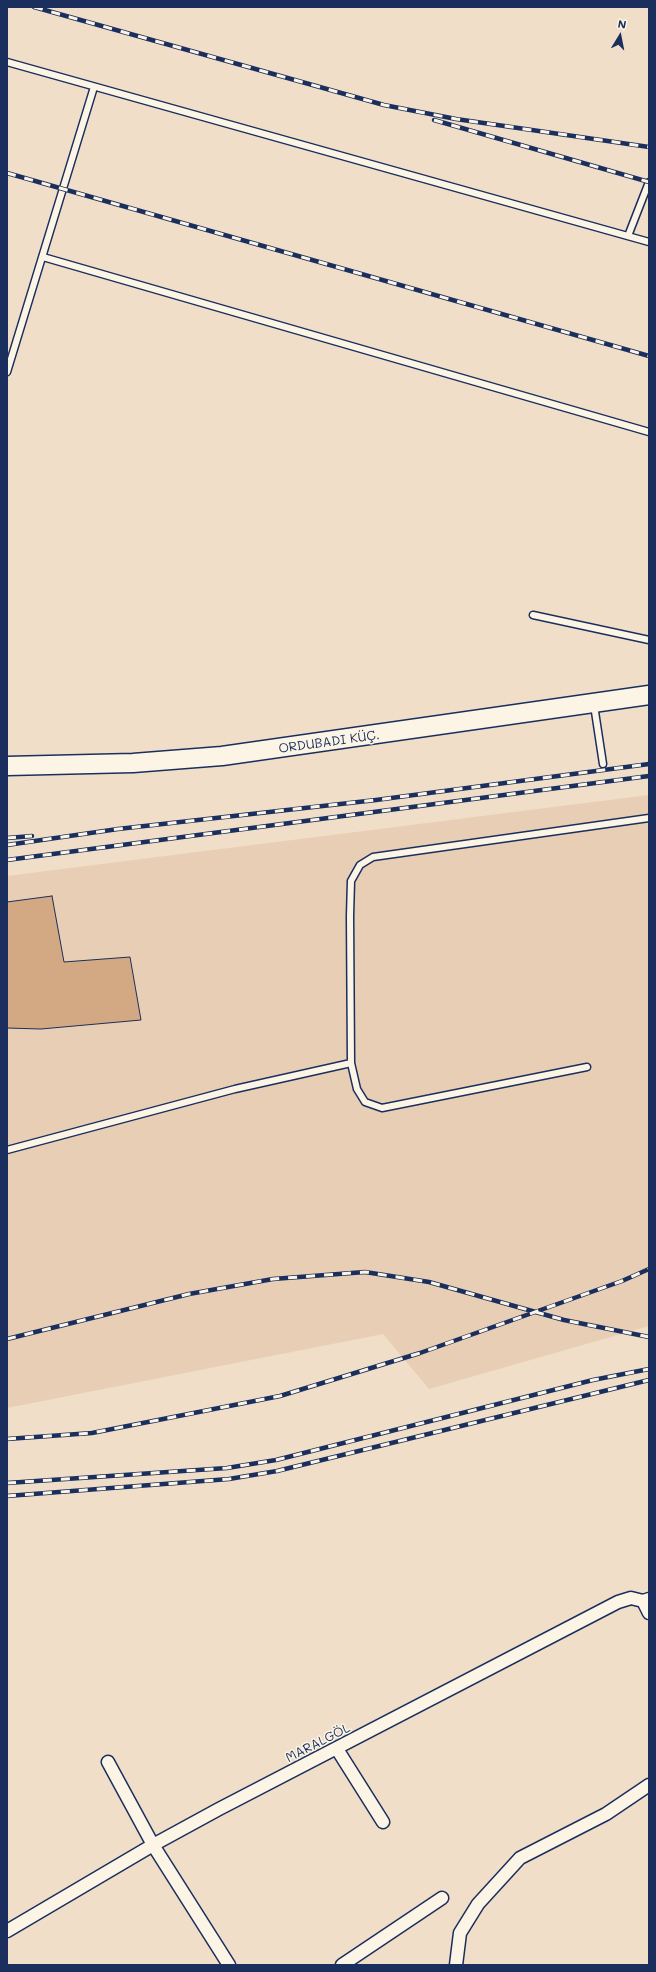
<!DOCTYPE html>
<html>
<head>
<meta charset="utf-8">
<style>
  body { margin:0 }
  #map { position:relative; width:656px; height:1972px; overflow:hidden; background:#f0dec8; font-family:Mali,sans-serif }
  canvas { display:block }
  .frame { position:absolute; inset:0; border:8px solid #1b2f5e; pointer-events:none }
  .north { position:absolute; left:600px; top:16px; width:40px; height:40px; -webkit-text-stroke:3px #fcf5e5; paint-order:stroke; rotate:10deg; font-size:11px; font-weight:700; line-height:16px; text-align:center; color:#1b2f5e }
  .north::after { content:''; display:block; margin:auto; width:14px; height:18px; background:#1b2f5e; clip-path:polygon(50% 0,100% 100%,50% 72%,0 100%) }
</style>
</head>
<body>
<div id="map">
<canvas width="656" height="1972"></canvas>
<div class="frame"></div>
<div class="north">N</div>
</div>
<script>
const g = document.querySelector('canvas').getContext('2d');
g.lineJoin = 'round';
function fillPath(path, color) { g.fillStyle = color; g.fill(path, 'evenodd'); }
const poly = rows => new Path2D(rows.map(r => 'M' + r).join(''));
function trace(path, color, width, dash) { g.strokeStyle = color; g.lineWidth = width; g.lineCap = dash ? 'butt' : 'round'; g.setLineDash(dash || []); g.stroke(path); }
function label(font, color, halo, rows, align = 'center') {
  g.font = font + ' Mali,sans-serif'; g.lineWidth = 3; g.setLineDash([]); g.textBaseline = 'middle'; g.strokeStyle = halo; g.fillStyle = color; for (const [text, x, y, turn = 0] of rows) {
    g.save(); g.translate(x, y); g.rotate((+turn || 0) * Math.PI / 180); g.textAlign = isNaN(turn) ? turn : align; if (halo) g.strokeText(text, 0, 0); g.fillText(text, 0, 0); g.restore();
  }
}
const built = poly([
  [649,795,649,1326,429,1389,383,1334,7,1408,7,876]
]);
const building = poly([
  [52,896,64,962,130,957,141,1020,41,1029,7,1028,7,902,52,896]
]);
const lane = poly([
  [7,62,649,242],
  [628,236,649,182],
  [43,257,649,432],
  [7,372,94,87],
  [533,615,649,640],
  [594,705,603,764],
  [587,1067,382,1108,365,1102,357,1089,351,1063,350,916,351,881,360,865,373,857,649,818],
  [7,1150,235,1089,351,1063]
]);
const street = poly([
  [643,1601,649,1613],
  [337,1749,383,1822],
  [108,1762,153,1845,229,1965],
  [7,1931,153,1845,219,1809,618,1602,631,1598,643,1601,649,1599],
  [342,1965,442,1898],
  [456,1965,460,1933,478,1904,520,1858,606,1814,649,1785]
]);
const secondary = poly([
  [7,766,133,763,222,756,649,695]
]);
const rail = poly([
  [34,7,384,105,456,119,649,147],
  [434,120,649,182],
  [7,173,649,356],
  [7,838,32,836],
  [7,845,118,829,376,800,649,764],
  [7,860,649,776],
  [7,1339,189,1294,273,1279,365,1272,429,1282,564,1320,649,1337],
  [7,1439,92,1433,280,1396,420,1353,622,1281,649,1269],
  [7,1483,227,1468,276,1460,593,1380,649,1369],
  [7,1496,229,1479,277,1471,649,1380]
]);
const streetNames = [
  ["ORDUBADI KÜÇ.",329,742,-8],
  ["MARALGÖL",318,1743,-27]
];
fillPath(built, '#e7ceb4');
fillPath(building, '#d3a984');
trace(building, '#1b2f5e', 1);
trace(lane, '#1b2f5e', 9);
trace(street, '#1b2f5e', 15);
trace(secondary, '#1b2f5e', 21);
trace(lane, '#fcf5e5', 6);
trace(street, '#fcf5e5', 12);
trace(secondary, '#fcf5e5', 18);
trace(rail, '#1b2f5e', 4.5);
trace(rail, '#fcf5e5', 3, [9]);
label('13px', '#1b2f5e', '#fcf5e5', streetNames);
</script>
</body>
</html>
